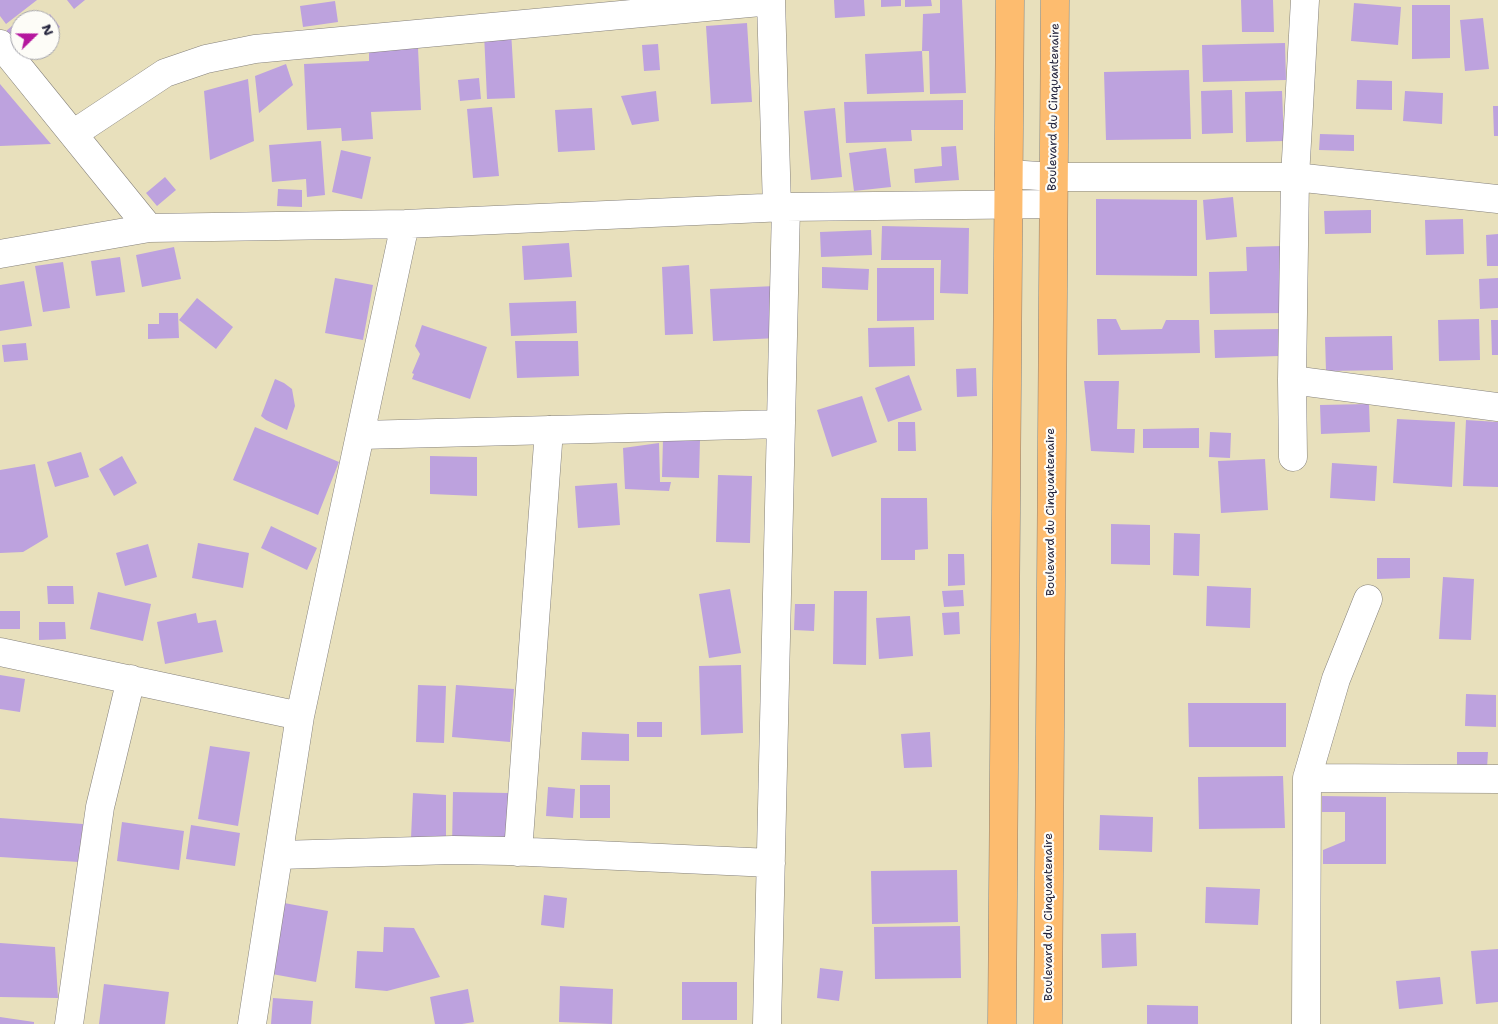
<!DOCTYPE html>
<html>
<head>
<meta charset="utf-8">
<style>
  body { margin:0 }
  #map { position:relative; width:1498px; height:1024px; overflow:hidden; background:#e8e0bc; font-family:"Shantell Sans",sans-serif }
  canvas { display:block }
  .north { position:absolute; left:10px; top:10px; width:50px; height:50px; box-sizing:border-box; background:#fdfcf7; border:1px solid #a5a5ac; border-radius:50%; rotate:68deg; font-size:14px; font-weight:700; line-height:20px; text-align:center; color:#22223b }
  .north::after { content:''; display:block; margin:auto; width:18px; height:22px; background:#b5179e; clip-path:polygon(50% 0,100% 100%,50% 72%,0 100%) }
</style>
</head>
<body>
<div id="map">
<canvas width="1498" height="1024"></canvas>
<div class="north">N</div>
</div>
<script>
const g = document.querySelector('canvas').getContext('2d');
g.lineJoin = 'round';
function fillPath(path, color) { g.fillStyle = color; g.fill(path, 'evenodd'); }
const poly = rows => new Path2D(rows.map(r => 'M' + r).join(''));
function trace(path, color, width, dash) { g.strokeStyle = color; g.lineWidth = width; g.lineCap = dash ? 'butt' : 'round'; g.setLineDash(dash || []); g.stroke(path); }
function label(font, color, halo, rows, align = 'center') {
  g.font = font + ' "Shantell Sans",sans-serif'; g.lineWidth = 4.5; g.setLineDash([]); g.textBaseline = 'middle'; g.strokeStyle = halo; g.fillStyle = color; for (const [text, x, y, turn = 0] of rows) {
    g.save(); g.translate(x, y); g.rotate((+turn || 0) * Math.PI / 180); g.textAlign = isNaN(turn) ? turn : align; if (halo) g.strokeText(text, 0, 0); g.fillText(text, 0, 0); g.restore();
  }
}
const building = poly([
  [0,0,37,0,6,24,0,16],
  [67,0,85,0,74,9],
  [834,0,864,0,865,16,835,18],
  [881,0,901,0,901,6,881,7],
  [905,0,931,0,932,6,905,7],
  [940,0,962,0,966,93,930,94,929,51,922,51,923,14,940,13],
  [1241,0,1273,0,1274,32,1242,32],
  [335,1,338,22,303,27,300,6],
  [1354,3,1401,7,1398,45,1351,41],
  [1412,5,1450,5,1450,58,1412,59],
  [30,11,38,20,20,20,20,47,6,31],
  [50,14,60,27,50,35,50,20,42,20],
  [1483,18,1489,69,1465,71,1460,20],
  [747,23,752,102,711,104,706,26],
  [511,31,515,98,487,99,484,33],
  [1285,43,1286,80,1203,82,1202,45],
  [658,44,660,70,644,71,642,45],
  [418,48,421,110,371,112,373,139,342,141,341,128,307,130,304,64,369,61,369,50],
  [922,51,924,92,867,94,865,54],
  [286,64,293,85,259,113,255,76],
  [1189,70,1191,139,1106,140,1104,72],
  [479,78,481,99,460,101,458,80],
  [248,79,254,141,210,160,204,91],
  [1357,80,1392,81,1392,110,1356,109],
  [0,84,51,144,0,146],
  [1232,90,1233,133,1202,134,1201,91],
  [656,91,659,121,632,125,621,96],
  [1282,91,1284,141,1246,142,1245,92],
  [1405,91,1443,93,1442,124,1403,121],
  [963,100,963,130,911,130,912,141,846,143,844,102],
  [1493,106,1498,106,1498,136,1494,136],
  [492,107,499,176,473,178,467,109],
  [592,108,595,150,558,152,555,110],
  [835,108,842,177,811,180,804,111],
  [1320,134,1354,135,1354,151,1319,150],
  [321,141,325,195,307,197,306,179,272,182,269,145],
  [956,146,959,180,915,183,914,169,942,166,941,147],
  [886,148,891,187,854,191,849,153],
  [341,150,371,157,362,199,332,192],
  [165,177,176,190,157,206,146,193],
  [278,189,302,190,302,207,277,206],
  [1233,197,1237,237,1206,240,1203,200],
  [1096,199,1197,200,1197,276,1096,275],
  [1371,210,1371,233,1325,234,1324,211],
  [1463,219,1464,254,1426,255,1425,220],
  [882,226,969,228,968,294,940,293,941,260,881,260],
  [871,230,872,255,821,257,820,232],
  [1498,234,1498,266,1487,266,1486,235],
  [569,243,572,277,524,280,522,246],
  [1282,246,1284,313,1210,314,1209,272,1247,271,1246,247],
  [174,247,181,279,142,287,136,255],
  [120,257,125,292,96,296,91,261],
  [63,262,70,308,43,312,35,266],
  [689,265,693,334,665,335,662,267],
  [822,267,869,269,868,290,822,288],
  [877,268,934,268,934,320,877,321],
  [335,278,373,285,363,340,325,333],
  [1498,278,1498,308,1480,309,1479,279],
  [24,281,32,326,0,331,0,285],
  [775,286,778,338,713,341,710,289],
  [197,298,233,327,216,349,179,320],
  [576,301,577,333,511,336,509,303],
  [159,313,178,313,179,338,148,339,148,324,159,324],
  [1097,319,1116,319,1121,330,1162,329,1166,320,1199,320,1200,353,1098,355],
  [1479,319,1480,360,1439,361,1438,320],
  [1491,320,1498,320,1498,355,1492,355],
  [422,325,487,347,470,399,412,379,414,374,412,373,420,354,415,346],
  [914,327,915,366,869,367,868,328],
  [1279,329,1279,356,1215,358,1214,330],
  [1392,336,1393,370,1326,371,1325,337],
  [515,341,578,341,579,376,517,378],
  [26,343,28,360,4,362,2,345],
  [976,368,977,396,957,397,956,369],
  [909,375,922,410,888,422,875,388],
  [275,379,284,383,292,389,295,406,287,430,266,420,261,416],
  [1084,381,1119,381,1117,429,1135,429,1134,453,1091,451],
  [862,396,877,442,832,457,817,410],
  [1369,404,1370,432,1321,434,1320,405],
  [1397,419,1455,422,1452,487,1393,483],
  [1466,420,1498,422,1498,487,1463,486],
  [898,422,915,422,916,451,898,451],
  [255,427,339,462,318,515,233,480],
  [1199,428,1199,448,1143,448,1143,429],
  [1210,432,1231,433,1230,458,1209,457],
  [663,439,700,440,699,478,662,477],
  [659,443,660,482,671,482,669,491,625,489,623,448],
  [81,452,89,477,55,487,47,462],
  [122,456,137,483,114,496,99,469],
  [430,456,477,457,477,496,430,494],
  [1265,459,1268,510,1221,513,1218,461],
  [1332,463,1377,466,1375,501,1330,498],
  [35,464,48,537,23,552,0,553,0,470],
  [718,475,752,476,750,543,716,542],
  [617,483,620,525,578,528,575,486],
  [881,498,927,498,928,549,915,550,915,560,881,560],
  [1111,524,1150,525,1150,565,1111,564],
  [271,526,317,548,307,570,261,548],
  [1174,533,1200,534,1199,576,1173,575],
  [198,543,249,553,243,588,192,578],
  [148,544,157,577,125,586,116,553],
  [948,554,964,554,965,585,948,586],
  [1377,558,1410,558,1410,578,1377,579],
  [1443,577,1474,579,1471,640,1439,639],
  [47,586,73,586,74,604,48,604],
  [1207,586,1251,588,1250,628,1206,626],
  [730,589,741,653,709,658,699,594],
  [963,590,964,606,944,607,942,591],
  [834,591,867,591,866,665,833,664],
  [98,592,151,604,143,641,90,629],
  [795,604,815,604,814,631,794,630],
  [0,611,20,611,20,629,0,629],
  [959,612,960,634,944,635,942,613],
  [196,613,198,623,216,620,223,652,165,664,157,622],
  [910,616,913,656,879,659,876,618],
  [39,622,65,622,66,639,39,640],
  [741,665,743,733,701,735,699,666],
  [0,675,25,679,20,712,0,709],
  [418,685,446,686,444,743,416,742],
  [456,685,514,689,510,742,452,737],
  [1466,694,1496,695,1496,727,1465,726],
  [1188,703,1286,703,1286,747,1189,747],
  [637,722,662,722,662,737,637,737],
  [582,732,629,734,629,761,581,760],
  [930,732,932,767,904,768,901,734],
  [210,746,250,752,238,826,198,819],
  [1457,752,1488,752,1487,768,1457,768],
  [1283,776,1285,828,1199,829,1198,777],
  [580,785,610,785,610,818,580,818],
  [548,787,575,789,573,818,546,816],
  [453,792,508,793,508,848,452,848],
  [413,793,446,795,446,840,411,838],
  [1322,796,1386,797,1386,864,1323,864,1323,850,1345,841,1345,812,1322,812],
  [1100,815,1153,817,1152,852,1099,850],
  [0,818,83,824,79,862,0,857],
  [122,822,184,831,179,870,117,861],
  [191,825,240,833,235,866,186,859],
  [957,870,958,922,872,924,871,871],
  [1206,887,1260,889,1258,925,1205,923],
  [544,895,567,898,564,928,541,925],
  [284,903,328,911,316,982,272,974],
  [960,926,961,978,875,979,874,927],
  [384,927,414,928,440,977,387,991,355,988,357,951,383,952],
  [1136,933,1137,966,1102,968,1101,934],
  [0,943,55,947,58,998,0,997],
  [1498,949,1498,1002,1476,1004,1471,951],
  [820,968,843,971,839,1001,817,998],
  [1440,977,1443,1004,1399,1009,1396,981],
  [682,982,737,982,737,1020,682,1020],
  [104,984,169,992,165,1024,99,1024],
  [560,986,613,989,612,1024,559,1022],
  [468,989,474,1022,462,1024,435,1024,430,997],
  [273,998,313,1001,311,1024,271,1024],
  [1147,1005,1198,1006,1198,1024,1147,1024],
  [0,1017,34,1022,34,1024,0,1024]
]);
const minor = poly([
  [771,0,777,208],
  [0,44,149,228],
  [73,134,165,73,206,59,255,49,771,1],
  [1009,174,1054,177,1295,177,1498,199],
  [0,254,149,228,405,224,786,207,1053,204],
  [1292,380,1498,407],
  [361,435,781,424],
  [1293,457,1292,380,1295,177,1305,0],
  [0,652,300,716],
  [1307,778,1498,779],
  [518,852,549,430],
  [279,855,453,850,509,851,771,863],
  [69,1024,100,807,131,679],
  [252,1024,300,716,405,224],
  [767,1024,786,207],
  [1306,1024,1307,778,1336,679,1368,599]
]);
const major = poly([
  [1002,1024,1010,0],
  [1048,1024,1055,0]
]);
const streetNames = [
  ["Boulevard du Cinquantenaire",1054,107,-89],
  ["Boulevard du Cinquantenaire",1051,512,-90],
  ["Boulevard du Cinquantenaire",1049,917,-90]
];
fillPath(building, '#bda2de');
trace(minor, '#85817c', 29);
trace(major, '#85817c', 29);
trace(minor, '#fff', 28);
trace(major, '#fdbc6f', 28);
label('12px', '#22223b', '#fdfcf7', streetNames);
</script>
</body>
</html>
